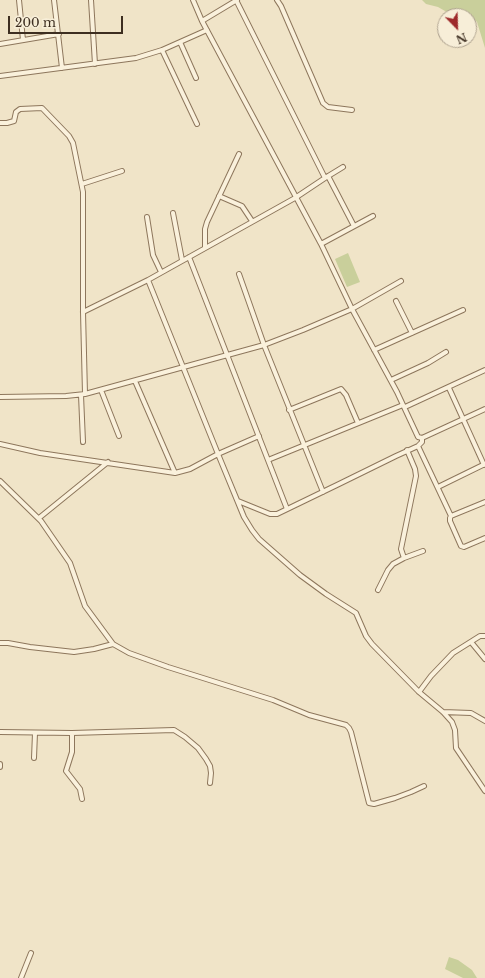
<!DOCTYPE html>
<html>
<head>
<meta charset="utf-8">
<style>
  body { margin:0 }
  #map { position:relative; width:485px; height:978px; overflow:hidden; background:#f0e4c8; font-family:"Libre Baskerville",serif }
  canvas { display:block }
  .north { position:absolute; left:437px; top:8px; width:40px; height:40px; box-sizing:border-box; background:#f7eed8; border:1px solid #ada18e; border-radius:50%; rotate:157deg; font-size:11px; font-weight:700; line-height:16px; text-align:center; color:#3d2e20 }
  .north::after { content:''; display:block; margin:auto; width:14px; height:18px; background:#9e2a2b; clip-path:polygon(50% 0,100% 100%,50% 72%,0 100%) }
  .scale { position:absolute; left:8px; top:16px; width:115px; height:18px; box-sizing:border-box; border:2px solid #3d2e20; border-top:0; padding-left:5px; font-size:12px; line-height:14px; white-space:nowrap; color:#3d2e20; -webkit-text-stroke:3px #f7eed8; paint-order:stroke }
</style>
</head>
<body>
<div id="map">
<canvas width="485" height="978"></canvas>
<div class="north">N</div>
<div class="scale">200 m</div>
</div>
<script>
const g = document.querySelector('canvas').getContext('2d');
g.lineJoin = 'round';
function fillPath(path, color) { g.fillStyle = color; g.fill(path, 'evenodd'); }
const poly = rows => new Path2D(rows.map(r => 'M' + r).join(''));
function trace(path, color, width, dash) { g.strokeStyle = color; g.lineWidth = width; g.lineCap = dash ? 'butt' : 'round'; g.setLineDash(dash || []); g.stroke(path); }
const green = poly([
  [422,0,485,0,485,48,477,22,468,13,452,15,438,7,426,4],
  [348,253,360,282,347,287,335,259],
  [449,957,458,960,472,970,477,978,463,978,445,969]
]);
const minor = poly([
  [19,0,23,40],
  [54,0,62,68],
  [91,0,95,64],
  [193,0,202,21,321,244,352,309,397,392,418,437,422,438,485,409],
  [236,0,325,178,343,167],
  [277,0,281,6,323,103,328,107,352,110],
  [202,21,237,0],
  [180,42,196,78],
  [0,44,59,34],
  [162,50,197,124],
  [0,76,136,58,162,50,207,30],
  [0,123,7,123,14,121,16,112,20,109,42,108,69,136,73,143,83,192,83,312,85,394],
  [328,176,354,226],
  [82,184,122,171],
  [219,196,242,206,252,221],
  [173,213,182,260],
  [147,217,153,255,161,272],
  [321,244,373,216],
  [205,247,205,229,207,222,239,154],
  [189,257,287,509],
  [239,274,264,345,323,492],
  [148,280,218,454,244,517,252,530,259,539,300,575,326,594,356,613,366,636,372,644,419,692,443,712,452,722,455,730,456,748,485,791],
  [396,301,412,333],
  [83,312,148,280,295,198,325,178],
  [374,350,463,310],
  [391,380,428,363,446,352],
  [135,381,175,473],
  [449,388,484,465],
  [101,390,119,436],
  [81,395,83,442],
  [0,397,66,396,85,394,264,345,303,330,352,309,401,281],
  [405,407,485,370],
  [289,410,341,389,346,395,358,423],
  [0,444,40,453,175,473,190,469,218,454,259,436],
  [418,446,451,516,450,518,450,521,461,546,464,547,485,538],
  [268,460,403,405],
  [0,481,41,521,70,563,85,606,113,644,129,653,168,667,273,700,309,715,346,725,349,728,351,732,369,803,374,804,395,798,411,792,424,786],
  [438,487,485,464],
  [238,501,270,514,277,514,339,484,396,456,418,446,422,442,422,438],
  [451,516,485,502],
  [39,518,108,462],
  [404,558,401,549,416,476,415,469,407,450],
  [378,590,388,570,393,564,404,558,423,551],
  [471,642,485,659],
  [0,643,8,643,30,647,74,652,94,649,113,644],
  [419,692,431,676,453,653,480,636,485,636],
  [443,712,471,713,485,721],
  [0,732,72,733,174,730,185,737,198,748,206,759,210,766,211,773,210,783],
  [72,733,72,752,66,771,80,789,82,799],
  [34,758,35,733],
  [0,764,0,767],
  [21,978,31,953]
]);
fillPath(green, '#c9cf9b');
trace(minor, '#8d765c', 6);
trace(minor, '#faf1dc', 4);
</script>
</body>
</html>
